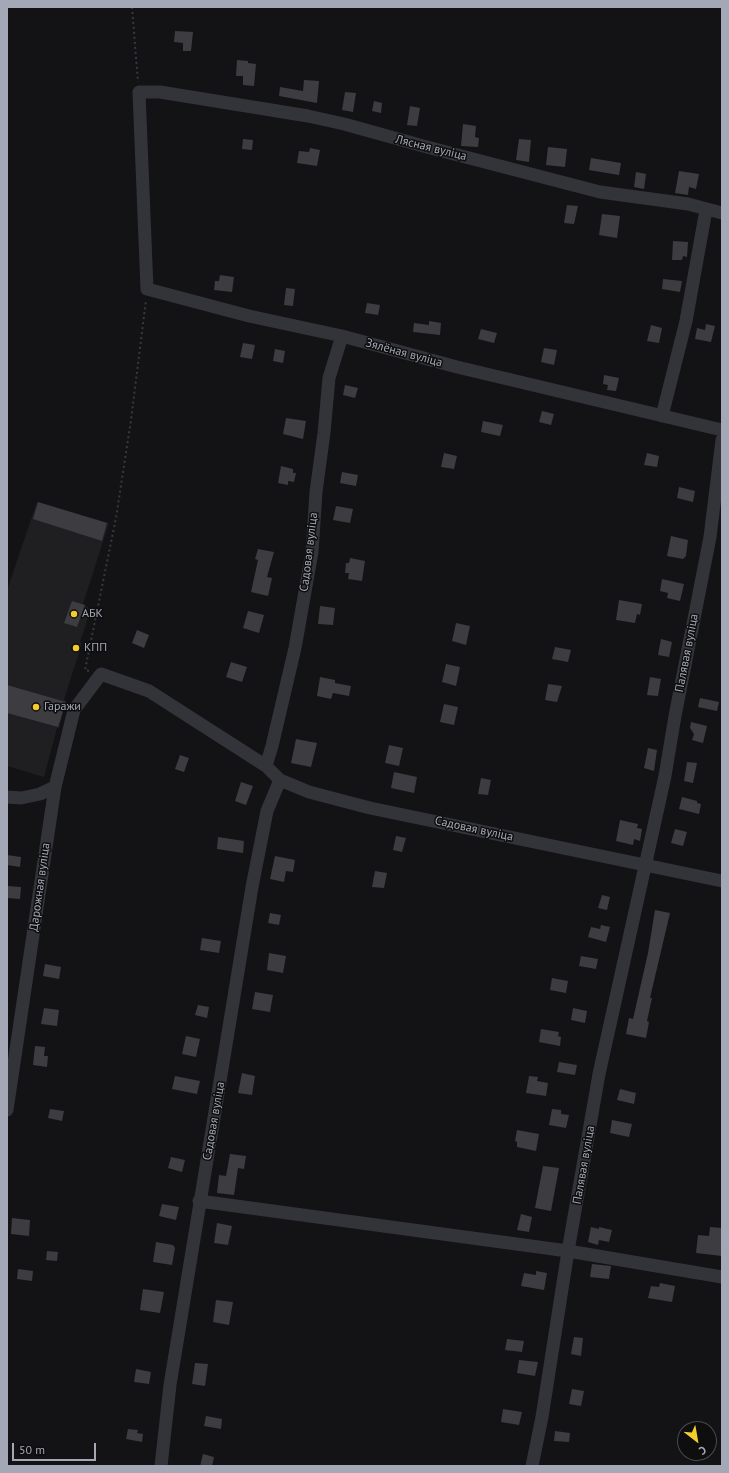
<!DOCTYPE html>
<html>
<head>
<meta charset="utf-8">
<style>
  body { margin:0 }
  #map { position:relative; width:729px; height:1473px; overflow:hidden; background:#131214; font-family:"PT Sans",sans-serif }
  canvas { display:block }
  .frame { position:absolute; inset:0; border:8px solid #a4a7b5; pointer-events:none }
  .north { position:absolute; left:677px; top:1421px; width:40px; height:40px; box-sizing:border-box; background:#0e0e0f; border:1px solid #4a4b51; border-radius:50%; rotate:149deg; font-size:11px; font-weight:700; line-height:16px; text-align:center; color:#a4a7b5 }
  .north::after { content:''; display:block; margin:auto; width:14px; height:18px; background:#f5cc2a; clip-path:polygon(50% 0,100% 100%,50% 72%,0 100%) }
  .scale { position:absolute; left:12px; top:1443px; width:84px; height:18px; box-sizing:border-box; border:2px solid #a4a7b5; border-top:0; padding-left:5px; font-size:12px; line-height:14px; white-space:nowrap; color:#a4a7b5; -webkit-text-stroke:3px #0e0e0f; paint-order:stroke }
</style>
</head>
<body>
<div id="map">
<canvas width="729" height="1473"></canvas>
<div class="frame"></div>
<div class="north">С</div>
<div class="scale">50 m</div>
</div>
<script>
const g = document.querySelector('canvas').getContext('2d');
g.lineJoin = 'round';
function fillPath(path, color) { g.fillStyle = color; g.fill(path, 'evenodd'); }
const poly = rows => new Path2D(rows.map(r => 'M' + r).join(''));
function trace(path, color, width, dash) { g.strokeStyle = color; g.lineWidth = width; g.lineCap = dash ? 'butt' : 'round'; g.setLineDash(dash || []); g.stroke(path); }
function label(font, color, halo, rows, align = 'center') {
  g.font = font + ' "PT Sans",sans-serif'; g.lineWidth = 3; g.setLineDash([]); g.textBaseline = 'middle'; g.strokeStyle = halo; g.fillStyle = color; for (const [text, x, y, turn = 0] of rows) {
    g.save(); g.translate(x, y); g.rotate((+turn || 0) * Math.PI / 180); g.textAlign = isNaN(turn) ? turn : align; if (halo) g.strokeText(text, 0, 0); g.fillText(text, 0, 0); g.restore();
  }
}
const built = poly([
  [37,502,109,523,83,604,91,609,80,642,82,643,64,700,66,701,59,728,57,728,44,777,7,766,7,590]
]);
const building = poly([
  [175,31,193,32,191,51,183,51,183,43,174,42],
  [237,60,248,61,248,63,256,64,254,86,243,85,243,76,236,76],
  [304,80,319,81,317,103,279,96,280,87,303,91],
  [345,92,356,93,353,112,342,110],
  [374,101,382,103,381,113,372,111],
  [410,106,420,108,417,126,407,125],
  [463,124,476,126,475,137,479,138,478,147,461,146],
  [243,139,253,140,252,150,242,149],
  [519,139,531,140,529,162,516,160],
  [548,147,567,149,565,167,546,165],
  [310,148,320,150,317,166,297,163,299,151,309,152],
  [591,158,621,163,619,175,589,170],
  [679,171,699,174,696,189,689,187,688,195,675,193],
  [636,172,646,174,644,189,634,187],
  [567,205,578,206,574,224,564,223],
  [602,214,620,216,617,238,599,235],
  [673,241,688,242,687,257,683,256,682,260,672,260],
  [220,275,234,277,232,292,214,290,215,281,219,281],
  [663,279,682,281,680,292,662,289],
  [286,288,295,289,293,306,284,305],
  [367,303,380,305,378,315,365,313],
  [429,321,441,323,440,335,413,332,414,323,429,325],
  [706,324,715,326,711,342,695,339,697,328,705,330],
  [651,325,662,328,659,343,647,341],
  [481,329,497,333,494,343,478,339],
  [243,343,255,345,252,359,240,357],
  [544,348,557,350,554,365,541,362],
  [275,349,285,351,283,363,273,361],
  [604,375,619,378,616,391,607,390,608,385,603,384],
  [345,385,358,388,355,398,343,395],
  [542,411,554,414,551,425,539,422],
  [286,418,306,421,303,439,283,434],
  [483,421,503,425,500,436,481,432],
  [444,453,457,456,454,469,441,467],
  [647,453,659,456,657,467,644,465],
  [281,466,293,469,293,473,296,473,294,482,288,481,288,485,278,483],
  [342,472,358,475,356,486,340,483],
  [679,487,695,491,693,502,677,498],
  [38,502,107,523,102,541,33,519],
  [336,506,353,509,350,523,333,520],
  [671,536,688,540,686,556,683,559,667,556],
  [258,549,274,552,267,577,272,578,268,596,251,592,258,560,255,559],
  [350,558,365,561,362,581,348,579,349,573,345,573,346,563,349,563],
  [662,579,684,584,680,601,667,598,668,593,660,591],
  [619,600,642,604,640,615,637,614,635,623,616,620],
  [72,601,85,605,77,627,64,623],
  [320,606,335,608,333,625,318,624],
  [248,611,264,615,259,633,243,628],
  [456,623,470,626,466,645,452,641],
  [137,630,149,635,144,648,132,643],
  [661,639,672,642,669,657,658,655],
  [555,647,571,650,568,662,552,659],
  [231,662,247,667,242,682,226,677],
  [446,664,460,667,456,686,442,682],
  [320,677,335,680,335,683,351,686,349,696,333,693,331,699,317,696],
  [650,677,661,679,658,696,647,695],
  [548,684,562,686,557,702,545,700],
  [7,685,66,702,58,727,7,713],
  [700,698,719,702,717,711,698,707],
  [444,704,458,707,454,725,440,722],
  [691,722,707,726,703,743,692,740,694,734,690,728],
  [296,739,317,743,311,767,291,763],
  [389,745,403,748,399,766,385,763],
  [648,748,657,750,654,771,644,768],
  [180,755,189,758,184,772,175,769],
  [687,762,697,763,693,783,684,781],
  [394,772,417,777,414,793,391,788],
  [481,778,491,780,488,795,478,794],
  [241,782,253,786,246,805,235,801],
  [682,797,697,801,697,803,701,804,699,814,679,809],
  [620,820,638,824,637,828,642,829,640,841,634,839,633,845,616,841],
  [675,829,687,832,683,846,671,843],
  [396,836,406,838,402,852,393,850],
  [218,837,244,841,243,853,217,849],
  [7,855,21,857,20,867,7,865],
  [275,856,295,860,293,872,286,871,284,882,270,879],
  [375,871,387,873,384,888,372,887],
  [7,886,21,887,20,899,7,898],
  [602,895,610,897,607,910,598,908],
  [655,910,670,913,650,998,652,998,647,1021,649,1022,646,1038,626,1034,629,1018,633,1019,648,953],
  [270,913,281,915,279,925,268,923],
  [601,925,610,927,606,942,588,937,591,927,600,929],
  [202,938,221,941,219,953,200,950],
  [269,953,286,956,283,973,267,970],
  [581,956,598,959,596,969,579,966],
  [45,964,61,967,59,979,43,976],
  [552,978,568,981,566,993,550,990],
  [255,992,273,995,270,1012,252,1009],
  [198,1005,209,1007,207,1018,195,1015],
  [44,1008,59,1010,57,1026,41,1024],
  [573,1008,587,1011,585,1023,571,1020],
  [541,1029,559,1032,558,1036,561,1037,560,1046,539,1042],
  [186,1036,200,1039,196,1057,182,1054],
  [35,1046,45,1047,44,1056,48,1056,47,1067,33,1065],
  [559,1062,577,1065,575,1075,557,1072],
  [242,1073,255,1076,252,1095,238,1093],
  [175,1076,200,1081,197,1094,172,1089],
  [529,1076,538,1077,537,1081,548,1083,546,1096,526,1093],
  [620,1089,636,1093,634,1104,617,1100],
  [50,1109,64,1111,62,1121,48,1118],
  [552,1109,561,1110,561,1114,569,1115,566,1128,549,1125],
  [612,1120,632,1124,629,1137,610,1133],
  [517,1130,539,1134,536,1151,517,1147,517,1142,515,1141],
  [230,1154,246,1156,244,1169,238,1168,234,1195,217,1193,219,1175,226,1176],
  [171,1157,185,1160,182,1172,168,1168],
  [543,1166,559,1168,551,1211,535,1208],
  [162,1204,179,1207,176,1220,159,1216],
  [521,1214,532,1217,529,1232,517,1230],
  [12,1218,30,1220,29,1236,11,1234],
  [217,1223,232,1226,228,1245,214,1243],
  [591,1227,599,1229,599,1227,612,1230,609,1242,599,1240,598,1245,588,1242],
  [710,1227,722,1228,722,1256,696,1253,698,1235,709,1236],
  [156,1242,173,1245,175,1248,172,1265,153,1262],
  [47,1251,58,1252,57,1261,46,1260],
  [592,1264,611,1266,609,1279,590,1277],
  [18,1269,33,1271,32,1281,17,1279],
  [536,1271,547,1273,544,1290,521,1286,524,1273,536,1275],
  [660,1283,675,1286,672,1302,648,1298,651,1286,659,1287],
  [143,1289,164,1292,160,1313,140,1310],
  [216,1300,233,1302,229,1325,213,1322],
  [574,1337,583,1338,581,1356,571,1354],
  [507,1339,524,1341,522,1352,505,1350],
  [519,1360,538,1362,535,1376,517,1373],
  [195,1363,208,1364,205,1386,192,1384],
  [136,1369,151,1372,149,1384,134,1382],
  [572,1389,584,1391,581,1406,569,1404],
  [503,1409,522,1412,519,1425,501,1422],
  [206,1416,222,1419,221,1429,204,1426],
  [128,1429,138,1430,137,1433,143,1434,142,1442,126,1439],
  [555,1431,570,1433,569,1442,554,1441],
  [203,1454,214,1457,212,1466,200,1466]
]);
const path = poly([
  [132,7,138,82],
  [89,671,85,670,116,518,131,420,146,300]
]);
const minor = poly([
  [722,213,688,204,600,192,427,147,344,124,308,116,160,92,139,92,147,289,249,316,342,336,457,367,722,430],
  [662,416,686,321,706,210],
  [266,766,272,746,295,648,312,552,316,492,324,433,329,378,342,336],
  [7,797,21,798,40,794,55,787],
  [7,1110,55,787,74,710,101,674,149,691,266,766,280,780,309,792,370,808,722,881],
  [199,1201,568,1251,722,1277],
  [161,1466,170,1385,252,887,267,811,280,780],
  [532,1466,542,1417,568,1251,599,1074,665,776,675,716,710,537,722,440]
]);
const markers = [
  [74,614,4,"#f5cc2a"],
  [76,648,4,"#f5cc2a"],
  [36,707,4,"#f5cc2a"]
];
const streetNames = [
  ["Лясная вуліца",431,148,14],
  ["Зялёная вуліца",404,353,15],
  ["Садовая вуліца",309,552,-83],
  ["Палявая вуліца",687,653,-79],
  ["Садовая вуліца",474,829,12],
  ["Дарожная вуліца",40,887,-82],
  ["Садовая вуліца",214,1121,-80],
  ["Палявая вуліца",584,1165,-80]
];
const poiNames = [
  ["АБК",82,614],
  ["КПП",84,648],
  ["Гаражи",44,707]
];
fillPath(built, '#1f1e21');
fillPath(building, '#3d3c41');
trace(path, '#393a40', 2, [2, 3]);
trace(minor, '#333439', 13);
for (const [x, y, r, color] of markers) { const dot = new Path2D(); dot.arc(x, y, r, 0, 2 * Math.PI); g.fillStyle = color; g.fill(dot); trace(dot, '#0e0e0f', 1.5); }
label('12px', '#a4a7b5', '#0e0e0f', streetNames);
label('12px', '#a4a7b5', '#0e0e0f', poiNames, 'left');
</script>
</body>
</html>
